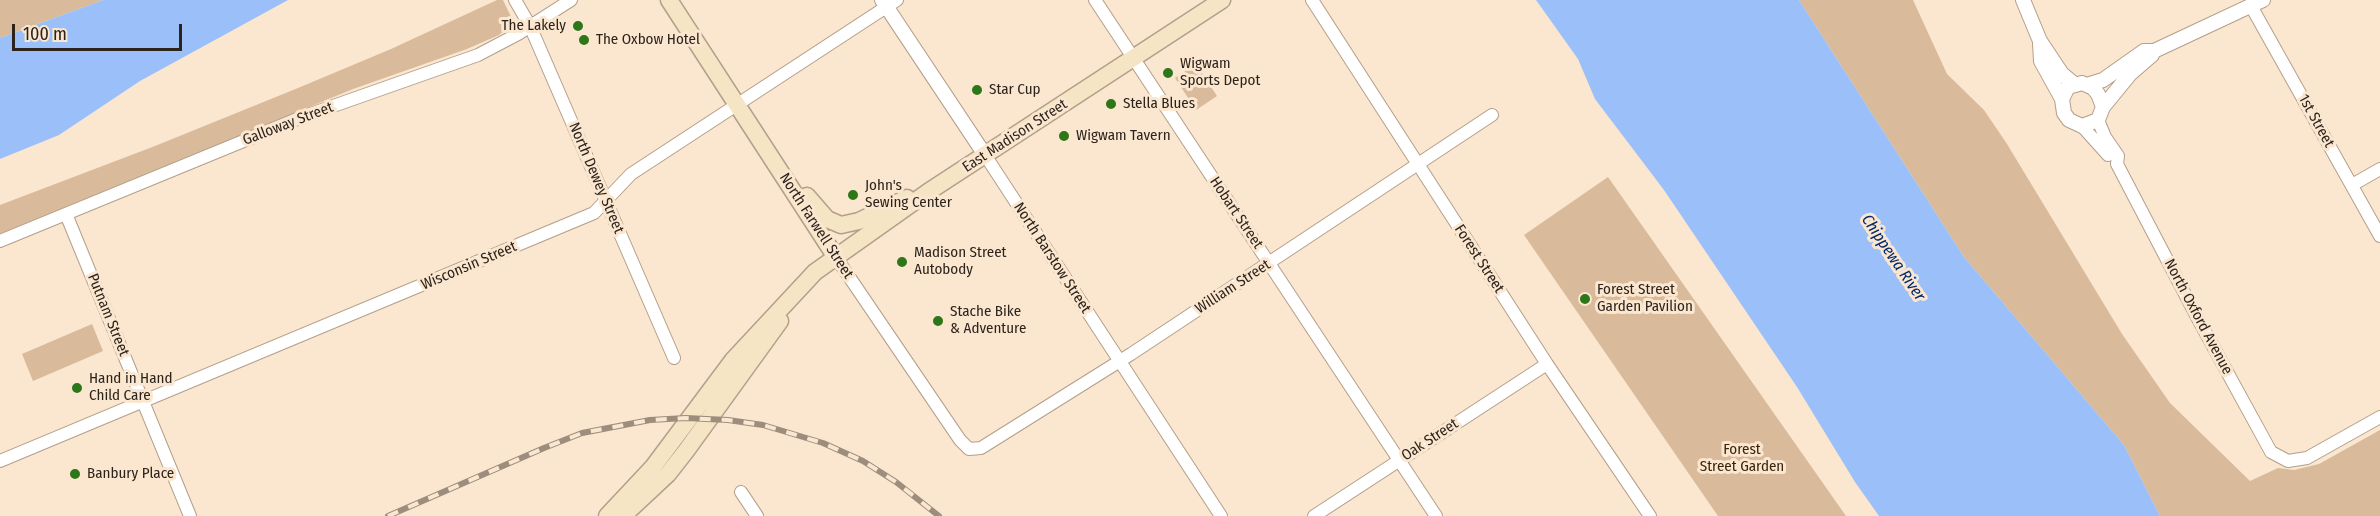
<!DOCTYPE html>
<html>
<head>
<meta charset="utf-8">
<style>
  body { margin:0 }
  #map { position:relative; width:2380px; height:516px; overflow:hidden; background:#fbe6cf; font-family:"Fira Sans Condensed",sans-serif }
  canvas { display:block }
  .scale { position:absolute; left:12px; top:24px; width:170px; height:27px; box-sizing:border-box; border:3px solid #2c241c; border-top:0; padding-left:8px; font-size:18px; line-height:21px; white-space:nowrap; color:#2c241c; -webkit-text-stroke:4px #fbe6cf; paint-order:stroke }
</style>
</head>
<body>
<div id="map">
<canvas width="2380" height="516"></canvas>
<div class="scale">100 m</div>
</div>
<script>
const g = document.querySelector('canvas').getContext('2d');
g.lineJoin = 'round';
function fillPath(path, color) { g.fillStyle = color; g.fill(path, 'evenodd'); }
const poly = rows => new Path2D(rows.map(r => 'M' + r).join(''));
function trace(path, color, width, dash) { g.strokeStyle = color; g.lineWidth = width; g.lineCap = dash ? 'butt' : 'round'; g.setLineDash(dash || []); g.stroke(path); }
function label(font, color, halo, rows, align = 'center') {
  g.font = font + ' "Fira Sans Condensed",sans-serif'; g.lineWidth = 6; g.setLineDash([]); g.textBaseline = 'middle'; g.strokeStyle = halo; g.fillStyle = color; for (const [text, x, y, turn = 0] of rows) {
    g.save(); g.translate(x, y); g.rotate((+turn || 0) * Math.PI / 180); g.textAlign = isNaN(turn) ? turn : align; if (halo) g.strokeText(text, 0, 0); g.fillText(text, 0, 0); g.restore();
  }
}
const green = poly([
  [0,0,103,0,0,38],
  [497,0,503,0,512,19,510,25,499,35,467,49,353,89,0,234,0,205,155,146,298,88,391,49],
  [1799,0,1913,0,1947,74,1984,110,2007,144,2122,334,2170,403,2250,481,2278,468,2294,470,2319,464,2380,430,2380,516,2160,516,2124,445,1964,257],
  [1196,64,1217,96,1196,110,1175,78],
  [1608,177,1846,516,1718,516,1524,235],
  [92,324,103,351,33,381,22,354]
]);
const water = poly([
  [103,0,288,0,140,81,59,135,0,159,0,38],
  [1536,0,1799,0,1964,257,2124,445,2160,516,1879,516,1855,482,1797,387,1664,190,1595,99,1578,59]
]);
const minor = poly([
  [515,0,530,26,674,358],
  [1095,0,1436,516],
  [1312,0,1547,364,1650,516],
  [2251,6,2380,236],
  [2098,120,2105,137,2118,156,2117,164,2197,317,2271,452,2288,461,2307,458,2380,417],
  [2082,126,2108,155],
  [985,155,1221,516],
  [2352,185,2380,169],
  [66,214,190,516],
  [0,241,302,117,478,55,518,34,571,0],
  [835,256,960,440,969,449,981,448,1131,354,1492,115],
  [0,461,594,213,631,174,897,0],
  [741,492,757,516],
  [1314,516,1547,364]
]);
const tertiary = poly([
  [882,0,985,155],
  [2023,0,2040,41,2062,74,2074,84],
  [2040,43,2041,61,2062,99],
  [2082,83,2093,88,2098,94,2103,107,2098,120,2082,126,2069,120,2064,113,2062,99,2068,87,2082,83],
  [2087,85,2103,80,2144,51,2154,51,2263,0],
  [2103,107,2130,74,2152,55]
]);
const secondary = poly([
  [669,0,835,256],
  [807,196,827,219,841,225,859,221,907,198],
  [607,516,653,467,733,360,815,272,928,192,1222,0],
  [623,516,668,474,686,451,780,321]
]);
const rail = poly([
  [388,516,544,448,582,433,650,420,686,418,728,420,763,425,823,443,863,461,896,482,939,516]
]);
const markers = [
  [578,26,6,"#2d761a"],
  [584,40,6,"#2d761a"],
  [1168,73,6,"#2d761a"],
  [977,90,6,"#2d761a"],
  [1111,104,6,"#2d761a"],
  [1064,136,6,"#2d761a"],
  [853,195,6,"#2d761a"],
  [902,262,6,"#2d761a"],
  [1585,299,6,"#2d761a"],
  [938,321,6,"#2d761a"],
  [77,388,6,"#2d761a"],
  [75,474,6,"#2d761a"]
];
const poiNames = [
  ["The Lakely",566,26,"right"],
  ["The Oxbow Hotel",596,40],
  ["Wigwam",1180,64],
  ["Sports Depot",1180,81],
  ["Star Cup",989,90],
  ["Stella Blues",1123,104],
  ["Wigwam Tavern",1076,136],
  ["John's",865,186],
  ["Sewing Center",865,203],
  ["Madison Street",914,253],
  ["Autobody",914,270],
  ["Forest Street",1597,290],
  ["Garden Pavilion",1597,307],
  ["Stache Bike",950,312],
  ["& Adventure",950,329],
  ["Hand in Hand",89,379],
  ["Child Care",89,396],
  ["Banbury Place",87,474]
];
const streetNames = [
  ["1st Street",2316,121,61],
  ["Galloway Street",288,124,-21],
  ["East Madison Street",1015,136,-33],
  ["North Dewey Street",596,178,67],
  ["Hobart Street",1236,213,56],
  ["North Farwell Street",816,226,57],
  ["North Barstow Street",1052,258,57],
  ["Forest Street",1479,259,57],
  ["Wisconsin Street",469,266,-23],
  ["William Street",1233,287,-33],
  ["Putnam Street",108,315,68],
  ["North Oxford Avenue",2198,317,62],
  ["Oak Street",1430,440,-33]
];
const parkNames = [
  ["Forest",1742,450],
  ["Street Garden",1742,467]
];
const waterNames = [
  ["Chippewa River",1893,258,56]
];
fillPath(green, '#d9bb9b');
fillPath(water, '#9bbff8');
trace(minor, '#b39f8a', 14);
trace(tertiary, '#b39f8a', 16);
trace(secondary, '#b39f8a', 19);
trace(minor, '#fff', 12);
trace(tertiary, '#fff', 14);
trace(secondary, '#f5e5c5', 16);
trace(rail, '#9c8d7d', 6);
trace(rail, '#fbe6cf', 4, [11]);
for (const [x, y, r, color] of markers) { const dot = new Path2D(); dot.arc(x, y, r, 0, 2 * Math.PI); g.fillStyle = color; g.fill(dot); trace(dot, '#fbe6cf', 2); }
label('15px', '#2c241c', '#fbe6cf', poiNames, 'left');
label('15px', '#2c241c', '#fbe6cf', streetNames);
label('15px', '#39250c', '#fbe6cf', parkNames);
label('italic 16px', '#012a6b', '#fbe6cf', waterNames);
</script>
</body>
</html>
